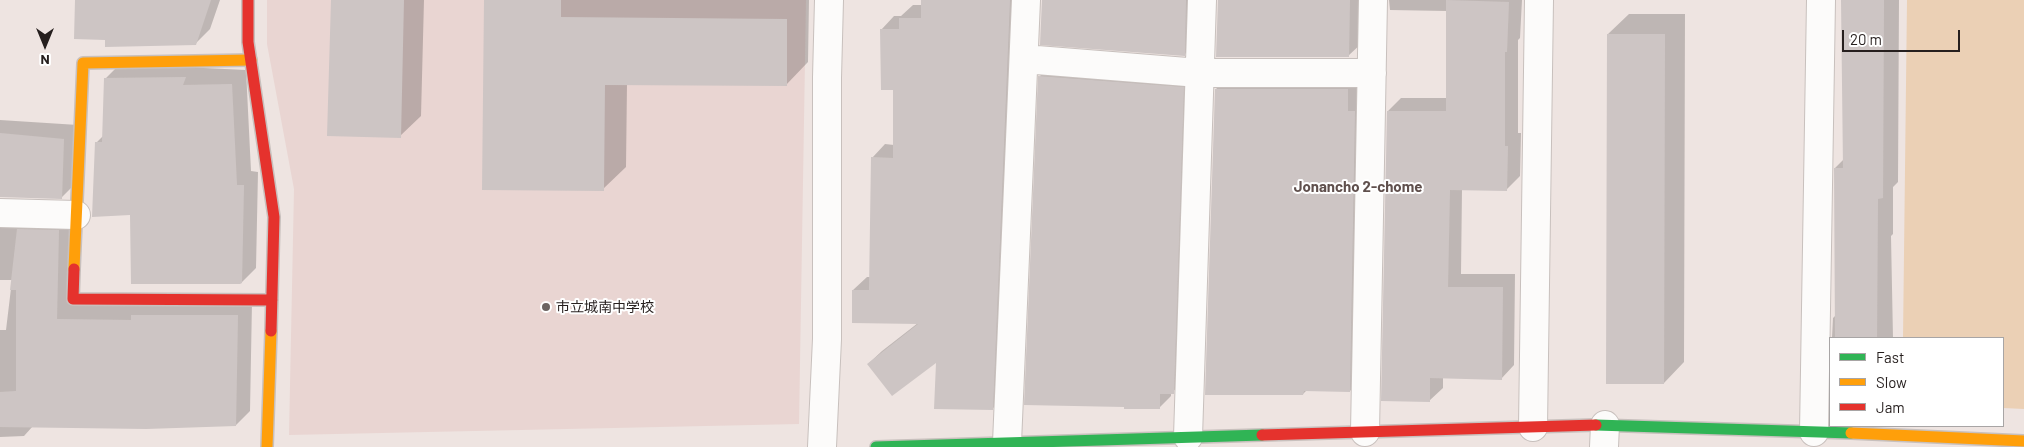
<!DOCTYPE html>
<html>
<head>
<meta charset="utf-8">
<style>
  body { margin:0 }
  #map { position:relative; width:2024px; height:447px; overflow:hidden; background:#eee4e1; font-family:Barlow,sans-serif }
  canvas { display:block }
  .legend { position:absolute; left:1829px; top:337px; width:175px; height:90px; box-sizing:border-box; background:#fff; border:1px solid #a8a5a5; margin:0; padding:6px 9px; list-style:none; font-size:15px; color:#261f1e }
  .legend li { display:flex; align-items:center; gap:10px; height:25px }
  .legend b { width:25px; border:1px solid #a8a5a5 }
  .north { position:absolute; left:20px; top:20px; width:50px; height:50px; -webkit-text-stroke:4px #fff; paint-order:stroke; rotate:180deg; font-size:14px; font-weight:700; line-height:20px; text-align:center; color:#261f1e }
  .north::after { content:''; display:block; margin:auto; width:18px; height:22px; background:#261f1e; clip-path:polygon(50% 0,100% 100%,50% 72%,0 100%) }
  .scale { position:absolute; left:1842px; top:30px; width:118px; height:22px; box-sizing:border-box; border:2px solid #261f1e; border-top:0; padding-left:6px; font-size:15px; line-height:18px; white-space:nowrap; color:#261f1e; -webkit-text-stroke:4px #fff; paint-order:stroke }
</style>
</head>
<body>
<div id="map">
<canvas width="2024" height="447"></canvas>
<ul class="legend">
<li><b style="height:6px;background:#30b455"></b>Fast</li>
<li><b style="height:6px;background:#ff9f0a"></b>Slow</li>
<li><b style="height:6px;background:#e5322d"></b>Jam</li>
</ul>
<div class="north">N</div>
<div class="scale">20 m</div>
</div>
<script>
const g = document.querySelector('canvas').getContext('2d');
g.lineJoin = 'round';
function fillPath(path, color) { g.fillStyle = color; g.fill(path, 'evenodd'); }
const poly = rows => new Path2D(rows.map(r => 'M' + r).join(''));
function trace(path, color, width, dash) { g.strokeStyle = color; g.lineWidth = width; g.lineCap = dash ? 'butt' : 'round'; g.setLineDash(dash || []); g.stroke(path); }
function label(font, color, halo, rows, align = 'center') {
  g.font = font + ' Barlow,"Noto Sans JP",sans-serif'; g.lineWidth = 4; g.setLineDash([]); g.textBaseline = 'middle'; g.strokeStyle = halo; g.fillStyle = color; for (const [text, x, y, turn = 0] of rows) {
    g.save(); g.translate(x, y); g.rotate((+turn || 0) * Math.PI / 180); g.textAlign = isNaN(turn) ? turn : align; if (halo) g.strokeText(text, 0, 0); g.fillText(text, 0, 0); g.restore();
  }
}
const built = poly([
  [267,0,806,0,799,424,289,435,294,189,267,44]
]);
const green = poly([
  [1907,0,2024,0,2024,409,2003,408,2003,338,1903,338]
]);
const shadow = poly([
  [76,0,220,0,210,29,195,44,106,39],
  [332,0,424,0,421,116,400,136],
  [485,0,809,0,808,62,786,85,627,84,626,167,603,189],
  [922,0,1023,0,1006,396,992,409,937,361,868,364,882,351,918,323,853,290,867,277,870,277,872,158,885,144,894,145,894,88,881,30,894,16,901,16,913,5,922,5],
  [1043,0,1199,0,1197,42,1184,55],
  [1219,0,1366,0,1362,43,1348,56],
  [1389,0,1522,0,1520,38,1518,40,1518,133,1521,133,1520,176,1507,189,1462,189,1461,274,1515,274,1514,365,1501,379,1443,377,1443,388,1429,401,1388,111,1401,98,1447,98,1447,11,1390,10],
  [1842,0,1899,0,1898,182,1893,187,1893,234,1891,236,1893,338,1832,338,1833,318,1836,315,1835,168,1844,159],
  [1629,14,1685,14,1684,362,1664,383,1608,34],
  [120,64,246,70,251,171,258,172,256,268,242,282,131,214,97,142,104,135,105,79],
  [1052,64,1195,76,1185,381,1171,393,1171,396,1159,408,1040,76],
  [1228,77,1360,77,1362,378,1350,391,1307,390,1303,394,1216,89],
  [0,120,78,125,75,184,61,198,0,196],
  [0,206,72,217,70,305,252,302,250,411,236,425,33,426,24,436,0,437,0,330,6,330,12,280,0,280]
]);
const building = poly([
  [75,0,211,0,196,45,105,47,105,40,74,39],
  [331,0,404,0,401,138,327,136],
  [484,0,561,0,561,17,787,19,787,86,605,85,604,191,482,190],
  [921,0,1010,0,993,410,934,409,936,363,892,396,867,364,918,324,852,323,852,290,869,290,871,157,893,158,893,90,881,90,880,29,899,29,899,18,921,18],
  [1042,0,1186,0,1185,56,1040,45],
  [1218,0,1350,0,1349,57,1216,57],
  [1446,0,1509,2,1507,52,1505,52,1505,146,1508,146,1507,191,1450,190,1448,287,1503,287,1502,380,1430,378,1430,402,1381,401,1387,111,1446,111],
  [1841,0,1884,0,1883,198,1878,199,1877,338,1835,338,1834,168,1843,168],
  [1607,34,1665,34,1664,384,1606,384],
  [1038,76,1184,87,1174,394,1160,394,1160,409,1124,409,1124,407,1024,405],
  [186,77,183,85,232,84,237,185,244,185,242,283,240,284,131,284,130,215,92,217,95,142,102,142,104,78],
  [1215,89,1348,89,1348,111,1355,111,1350,392,1304,391,1303,395,1205,395],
  [0,133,64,139,62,199,0,197],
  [17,229,59,230,57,319,131,320,131,315,238,315,236,426,146,429,0,427,0,392,16,391,16,290,10,290]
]);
const street = poly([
  [1024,59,1199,73,1372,73],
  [0,213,76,215],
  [1533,427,1539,0],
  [1365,432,1373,0],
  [1814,432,1821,0],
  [1188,437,1202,0],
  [1007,443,1026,0],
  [822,447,827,339,827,78,829,0],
  [1604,447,1605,425]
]);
const fast = poly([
  [1596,425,1851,433],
  [876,447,1262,435]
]);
const slow = poly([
  [74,269,83,63,251,60],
  [1851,433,2024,441],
  [267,447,271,331]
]);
const jam = poly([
  [248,0,248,42,274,217,271,331],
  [74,269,73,299,272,300],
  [1262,435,1596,425]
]);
const markers = [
  [546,307,5,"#6c6462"]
];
const poiNames = [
  ["市立城南中学校",556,307]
];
const neighbourhoodNames = [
  ["Jonancho 2-chome",1358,187]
];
fillPath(built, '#e9d5d2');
fillPath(green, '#ebd0b5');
fillPath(shadow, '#0003');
fillPath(building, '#cdc5c4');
trace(street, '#c8c0bd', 30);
trace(fast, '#c8c0bd', 14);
trace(slow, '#c8c0bd', 14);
trace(jam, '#c8c0bd', 14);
trace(street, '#fcfbfa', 28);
trace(fast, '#30b455', 11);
trace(slow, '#ff9f0a', 11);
trace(jam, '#e5322d', 11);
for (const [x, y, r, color] of markers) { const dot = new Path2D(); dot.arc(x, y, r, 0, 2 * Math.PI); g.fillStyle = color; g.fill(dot); trace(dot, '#fff', 2); }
label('14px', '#261f1e', '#fff', poiNames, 'left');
label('bold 15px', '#60504d', '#fff', neighbourhoodNames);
</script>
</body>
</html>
